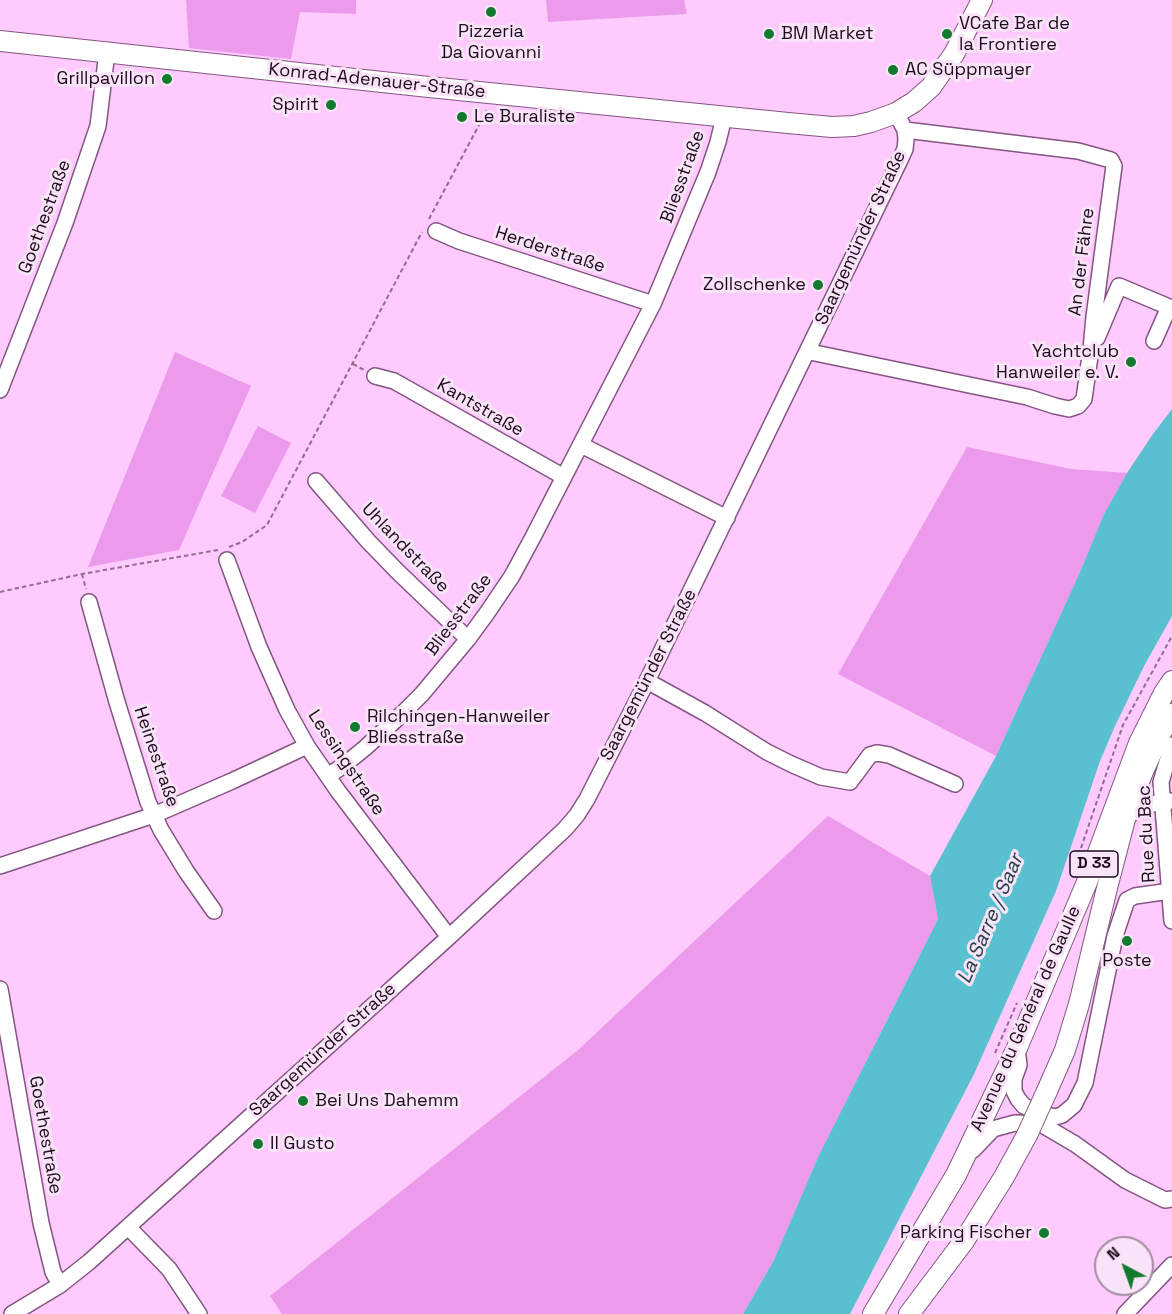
<!DOCTYPE html>
<html>
<head>
<meta charset="utf-8">
<style>
  body { margin:0 }
  #map { position:relative; width:1172px; height:1314px; overflow:hidden; background:#ffcafd; font-family:"Space Grotesk",sans-serif }
  canvas { display:block }
  .north { position:absolute; left:1094px; top:1236px; width:60px; height:60px; box-sizing:border-box; background:#f9e3f8; border:2px solid #a18ca0; border-radius:50%; rotate:319deg; font-size:16px; font-weight:700; line-height:24px; text-align:center; color:#1c0a1c }
  .north::after { content:''; display:block; margin:auto; width:21px; height:27px; background:#107a2e; clip-path:polygon(50% 0,100% 100%,50% 72%,0 100%) }
</style>
</head>
<body>
<div id="map">
<canvas width="1172" height="1314"></canvas>
<div class="north">N</div>
</div>
<script>
const g = document.querySelector('canvas').getContext('2d');
g.lineJoin = 'round';
function fillPath(path, color) { g.fillStyle = color; g.fill(path, 'evenodd'); }
const poly = rows => new Path2D(rows.map(r => 'M' + r).join(''));
function trace(path, color, width, dash) { g.strokeStyle = color; g.lineWidth = width; g.lineCap = dash ? 'butt' : 'round'; g.setLineDash(dash || []); g.stroke(path); }
function label(font, color, halo, rows, align = 'center') {
  g.font = font + ' "Space Grotesk",sans-serif'; g.lineWidth = 6; g.setLineDash([]); g.textBaseline = 'middle'; g.strokeStyle = halo; g.fillStyle = color; for (const [text, x, y, turn = 0] of rows) {
    g.save(); g.translate(x, y); g.rotate((+turn || 0) * Math.PI / 180); g.textAlign = isNaN(turn) ? turn : align; if (halo) g.strokeText(text, 0, 0); g.fillText(text, 0, 0); g.restore();
  }
}
const green = poly([
  [186,0,356,0,356,14,300,12,291,59,189,48],
  [546,0,684,0,687,14,548,22],
  [175,352,251,386,179,550,88,567],
  [258,426,291,443,255,513,221,496],
  [967,447,1071,469,1127,473,1104,514,1080,572,996,756,838,674],
  [828,816,930,876,938,919,819,1155,774,1260,743,1314,282,1314,270,1296,578,1050]
]);
const water = poly([
  [1172,409,1172,616,1144,666,1115,726,1100,761,1056,891,974,1074,850,1314,743,1314,774,1260,819,1155,938,919,930,876,996,756,1080,572,1104,514,1127,473,1153,434]
]);
const path = poly([
  [429,219,487,110],
  [353,364,364,370],
  [229,547,242,542,267,525,422,232],
  [82,574,86,589],
  [0,592,82,574,218,550],
  [1081,848,1123,725,1172,636],
  [995,1053,1017,1003]
]);
const minor = poly([
  [436,231,459,241,653,304],
  [1097,338,1119,286,1169,307,1154,341],
  [808,350,815,353,1027,397,1055,406,1069,409,1078,406,1084,399,1091,349,1094,317,1114,166,1111,160,1078,151,905,130],
  [375,376,394,381,564,477],
  [0,390,65,223,98,126,107,52],
  [581,445,727,518],
  [316,481,368,541,397,571,468,639],
  [227,560,259,647,287,710,307,746,338,791,449,937],
  [89,602,117,702,148,802,161,830,186,871,214,911],
  [647,681,705,713,767,752,791,764,821,777,850,782,870,755,877,753,889,755,955,784],
  [1172,745,1161,782,1172,921],
  [328,776,344,765,365,748,402,714,422,694,468,639,487,613,512,576,533,537,653,304,708,172,718,142,724,117],
  [1125,819,1136,810,1146,805,1171,801],
  [0,866,154,815,232,781,307,746],
  [0,989,41,1223,53,1272,60,1285],
  [1017,1050,1019,1065,1014,1079,1014,1091,1018,1099,1024,1106,1043,1114,1055,1117,1062,1115,1074,1105,1085,1083,1115,936,1127,900,1135,896,1170,891],
  [973,1150,993,1129,1015,1123,1041,1124,1075,1144,1125,1180,1165,1200,1172,1199],
  [128,1227,169,1269,199,1314],
  [12,1314,60,1285,89,1262,449,937,565,829,577,815,587,799,647,681,899,162,905,149,906,139,905,130,896,113],
  [1125,1314,1172,1265]
]);
const major = poly([
  [0,41,429,87,788,123,832,127,854,126,871,122,896,113,914,102,931,87,954,54,982,0],
  [1047,1091,1065,1050,1079,1004,1107,888,1125,819,1142,774,1158,738,1172,714],
  [873,1314,956,1175,999,1085,1017,1048,1087,882,1139,743,1164,693,1172,681],
  [909,1314,964,1241,1004,1177,1027,1135]
]);
const majorBridge = poly([
  [1027,1135,1047,1091]
]);
const markers = [
  [491,12,6,"#107a2e"],
  [769,34,6,"#107a2e"],
  [947,34,6,"#107a2e"],
  [893,70,6,"#107a2e"],
  [167,79,6,"#107a2e"],
  [331,105,6,"#107a2e"],
  [462,117,6,"#107a2e"],
  [818,285,6,"#107a2e"],
  [1131,362,6,"#107a2e"],
  [355,727,6,"#107a2e"],
  [1127,941,6,"#107a2e"],
  [303,1101,6,"#107a2e"],
  [258,1144,6,"#107a2e"],
  [1044,1233,6,"#107a2e"]
];
const shields = [
  [1094,864,48]
];
const shieldNames = [
  ["D 33",1094,864]
];
const poiNames = [
  ["VCafe Bar de",959,24],
  ["la Frontiere",959,45],
  ["Pizzeria",491,32,"center"],
  ["Da Giovanni",491,53,"center"],
  ["BM Market",781,34],
  ["AC Süppmayer",905,70],
  ["Grillpavillon",155,79,"right"],
  ["Spirit",319,105,"right"],
  ["Le Buraliste",474,117],
  ["Zollschenke",806,285,"right"],
  ["Yachtclub",1119,352,"right"],
  ["Hanweiler e. V.",1119,373,"right"],
  ["Rilchingen-Hanweiler",367,717],
  ["Bliesstraße",367,738],
  ["Poste",1127,961,"center"],
  ["Bei Uns Dahemm",315,1101],
  ["Il Gusto",270,1144],
  ["Parking Fischer",1032,1233,"right"]
];
const streetNames = [
  ["Konrad-Adenauer-Straße",377,81,6],
  ["Bliesstraße",683,177,-70],
  ["Goethestraße",45,217,-70],
  ["Saargemünder Straße",861,238,-65],
  ["Herderstraße",550,250,18],
  ["An der Fähre",1082,262,-83],
  ["Kantstraße",480,408,30],
  ["Uhlandstraße",405,548,46],
  ["Bliesstraße",459,615,-53],
  ["Saargemünder Straße",649,675,-63],
  ["Heinestraße",156,757,71],
  ["Lessingstraße",346,763,56],
  ["Rue du Bac",1147,834,-93],
  ["Avenue du Général de Gaulle",1026,1019,-66],
  ["Saargemünder Straße",323,1050,-42],
  ["Goethestraße",45,1135,80]
];
const waterNames = [
  ["La Sarre / Saar",991,919,-67]
];
fillPath(green, '#ec9aec');
fillPath(water, '#58c0ce');
trace(minor, '#845583', 18);
trace(major, '#845583', 22);
trace(path, '#906d8f', 2, [4.5, 3]);
trace(minor, '#fff', 15);
trace(major, '#fff', 20);
trace(majorBridge, '#845583', 22, []);
trace(majorBridge, '#fff', 20);
for (const [x, y, r, color] of markers) { const dot = new Path2D(); dot.arc(x, y, r, 0, 2 * Math.PI); g.fillStyle = color; g.fill(dot); trace(dot, '#f9e3f8', 2); }
for (const [x, y, w] of shields) { const box = new Path2D(); box.roundRect(x - w / 2, y - 13, w, 26, 4.5); g.fillStyle = '#f9e3f8'; g.fill(box); trace(box, '#1c0a1c', 1.5); }
label('bold 16px', '#1c0a1c', null, shieldNames);
label('18px', '#1c0a1c', '#f9e3f8', poiNames, 'left');
label('18px', '#1c0a1c', '#f9e3f8', streetNames);
label('italic 20px', '#234347', '#f9e3f8', waterNames);
</script>
</body>
</html>
